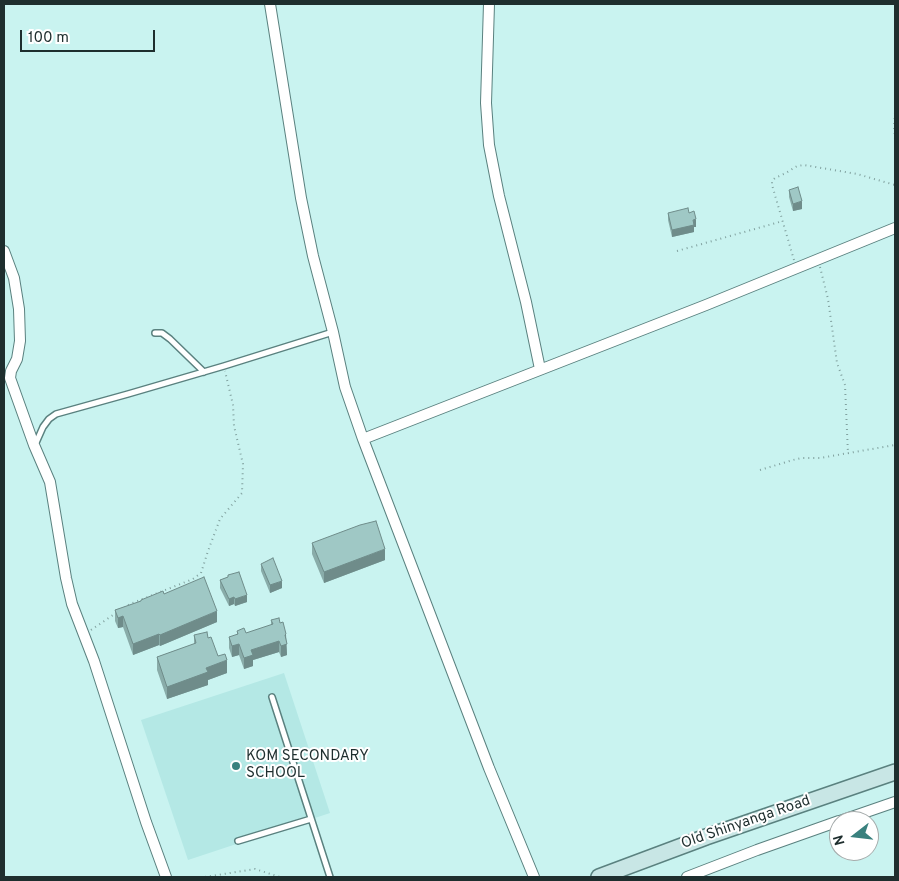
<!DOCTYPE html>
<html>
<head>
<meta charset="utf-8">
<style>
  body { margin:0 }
  #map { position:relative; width:899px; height:881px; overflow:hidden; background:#c9f3f0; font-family:Overpass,sans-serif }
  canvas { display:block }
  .frame { position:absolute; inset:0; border:5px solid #1e2e2e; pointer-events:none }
  .north { position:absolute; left:829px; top:811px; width:50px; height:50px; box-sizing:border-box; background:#fff; border:1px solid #a5abab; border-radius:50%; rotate:254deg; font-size:14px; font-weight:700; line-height:20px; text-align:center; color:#1e2e2e }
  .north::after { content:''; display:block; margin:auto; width:18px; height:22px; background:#39817e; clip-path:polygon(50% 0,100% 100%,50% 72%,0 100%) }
  .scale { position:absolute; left:20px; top:30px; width:135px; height:22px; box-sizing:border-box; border:2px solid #1e2e2e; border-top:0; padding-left:6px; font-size:15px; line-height:18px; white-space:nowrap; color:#1e2e2e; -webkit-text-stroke:4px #fff; paint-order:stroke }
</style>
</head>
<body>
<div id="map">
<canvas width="899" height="881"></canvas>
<div class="frame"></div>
<div class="north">N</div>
<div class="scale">100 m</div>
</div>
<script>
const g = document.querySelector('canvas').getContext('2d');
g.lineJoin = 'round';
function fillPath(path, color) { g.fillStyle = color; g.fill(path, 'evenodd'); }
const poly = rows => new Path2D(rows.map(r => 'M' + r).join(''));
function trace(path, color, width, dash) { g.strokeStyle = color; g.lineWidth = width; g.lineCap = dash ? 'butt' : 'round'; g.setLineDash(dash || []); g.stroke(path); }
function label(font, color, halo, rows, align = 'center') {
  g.font = font + ' Overpass,sans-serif'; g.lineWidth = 4; g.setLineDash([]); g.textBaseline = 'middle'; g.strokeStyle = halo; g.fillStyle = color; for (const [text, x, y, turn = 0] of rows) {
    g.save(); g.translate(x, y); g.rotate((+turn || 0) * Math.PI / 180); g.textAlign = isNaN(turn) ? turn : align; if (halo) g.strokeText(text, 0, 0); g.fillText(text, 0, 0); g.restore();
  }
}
const built = poly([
  [284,673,330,813,188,860,141,720]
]);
const path = poly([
  [895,113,894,126,895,139],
  [677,251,783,221],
  [794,260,772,185,772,181,775,178,786,173,797,166,804,165,857,174,895,185],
  [820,267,828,299,837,363,845,385,848,454],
  [760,470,793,460,801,458,820,458,895,445],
  [124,608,130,604,193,579,201,573,208,551,220,519,242,493,243,464,234,426,233,405,225,371],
  [91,630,116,613],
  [205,877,255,869,280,877]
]);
const lane = poly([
  [155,333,162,333,170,339,204,372],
  [35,445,43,427,49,419,56,414,128,394,224,366,333,332],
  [272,697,330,877],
  [238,841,311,819]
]);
const street = poly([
  [270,4,301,198,313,256,333,332,345,387,363,439,489,768,534,877],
  [489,4,486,103,489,145,499,196,526,302,540,369],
  [4,251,14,278,19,309,20,341,17,359,11,371,10,378,34,445,50,482,66,578,72,604,94,661,146,822,166,877],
  [363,439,706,305,895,228],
  [840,821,895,802],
  [687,877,757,850,839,821]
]);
const secondary = poly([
  [599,877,706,837,895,772]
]);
const wall = poly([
  [789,190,802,209,793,211,789,197],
  [668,213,689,213,696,227,694,227,694,232,672,237,668,220],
  [312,543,385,560,324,583,312,554],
  [261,564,282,588,270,593,261,571],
  [228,575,247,602,235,606,234,604,229,606,220,588,220,580,228,577],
  [164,594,217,622,160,646,159,645,133,655,123,627,118,628,115,621,115,610],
  [271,620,286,641,287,655,281,657,279,652,253,660,253,666,244,669,239,655,232,657,229,648,229,637,237,635,237,631,246,633,271,625],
  [194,635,208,638,227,673,208,680,208,685,167,699,157,670,157,657,194,644]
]);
const shadedWall = poly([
  [802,201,802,209,793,211,793,204],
  [696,219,696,227,694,227,694,232,672,237,672,230],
  [385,549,385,560,324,583,324,572],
  [282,581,282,588,270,593,270,585],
  [247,595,247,602,235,606,235,599],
  [234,597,234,604,229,606,229,599],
  [217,611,217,622,160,646,160,635],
  [123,616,123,627,118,628,118,618],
  [159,634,159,645,133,655,133,644],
  [286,634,287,655,281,657,281,646,285,635],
  [279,641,279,652,253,660,253,666,244,669,244,658,251,650],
  [239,644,239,655,232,657,232,646],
  [227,660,227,673,208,680,208,685,167,699,167,687,206,668]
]);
const building = poly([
  [798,187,802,201,793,204,789,190,798,187],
  [688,208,689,213,694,211,696,219,693,220,694,225,672,230,668,213,688,208],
  [376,521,385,549,324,572,312,543,360,525,376,521],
  [273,558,282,581,270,585,261,564,273,558],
  [239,572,247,595,235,599,234,597,229,599,220,580,228,577,228,575,239,572],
  [204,577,217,611,160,635,159,634,133,644,123,616,118,618,115,610,141,601,141,600,163,591,164,594,204,577],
  [279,618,280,623,283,622,286,634,285,635,287,644,281,646,279,641,251,650,253,655,244,658,239,644,232,646,229,637,238,634,237,631,244,628,246,633,273,624,271,620,279,618],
  [207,632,208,638,211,637,218,656,225,654,227,660,206,668,208,672,167,687,157,657,196,643,194,635,207,632]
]);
const markers = [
  [236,766,5,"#39817e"]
];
const poiNames = [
  ["KOM SECONDARY",246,757],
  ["SCHOOL",246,774]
];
const streetNames = [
  ["Old Shinyanga Road",746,823,-19]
];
fillPath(built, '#b4e8e5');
trace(lane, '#5a817f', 8);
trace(street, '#5a817f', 12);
trace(secondary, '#5a817f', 18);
trace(path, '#81a19f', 2, [1, 4]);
trace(lane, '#fff', 5);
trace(street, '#fff', 10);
trace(secondary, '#c8e6e5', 15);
fillPath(wall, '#89aca9');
fillPath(shadedWall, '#6f8c8a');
fillPath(building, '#9fc8c5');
trace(building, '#6f8c8a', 1);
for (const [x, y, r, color] of markers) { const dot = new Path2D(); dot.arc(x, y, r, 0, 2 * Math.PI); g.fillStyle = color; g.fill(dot); trace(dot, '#fff', 2); }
label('15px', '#1e2e2e', '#fff', poiNames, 'left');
label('15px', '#1e2e2e', '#fff', streetNames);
</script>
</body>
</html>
